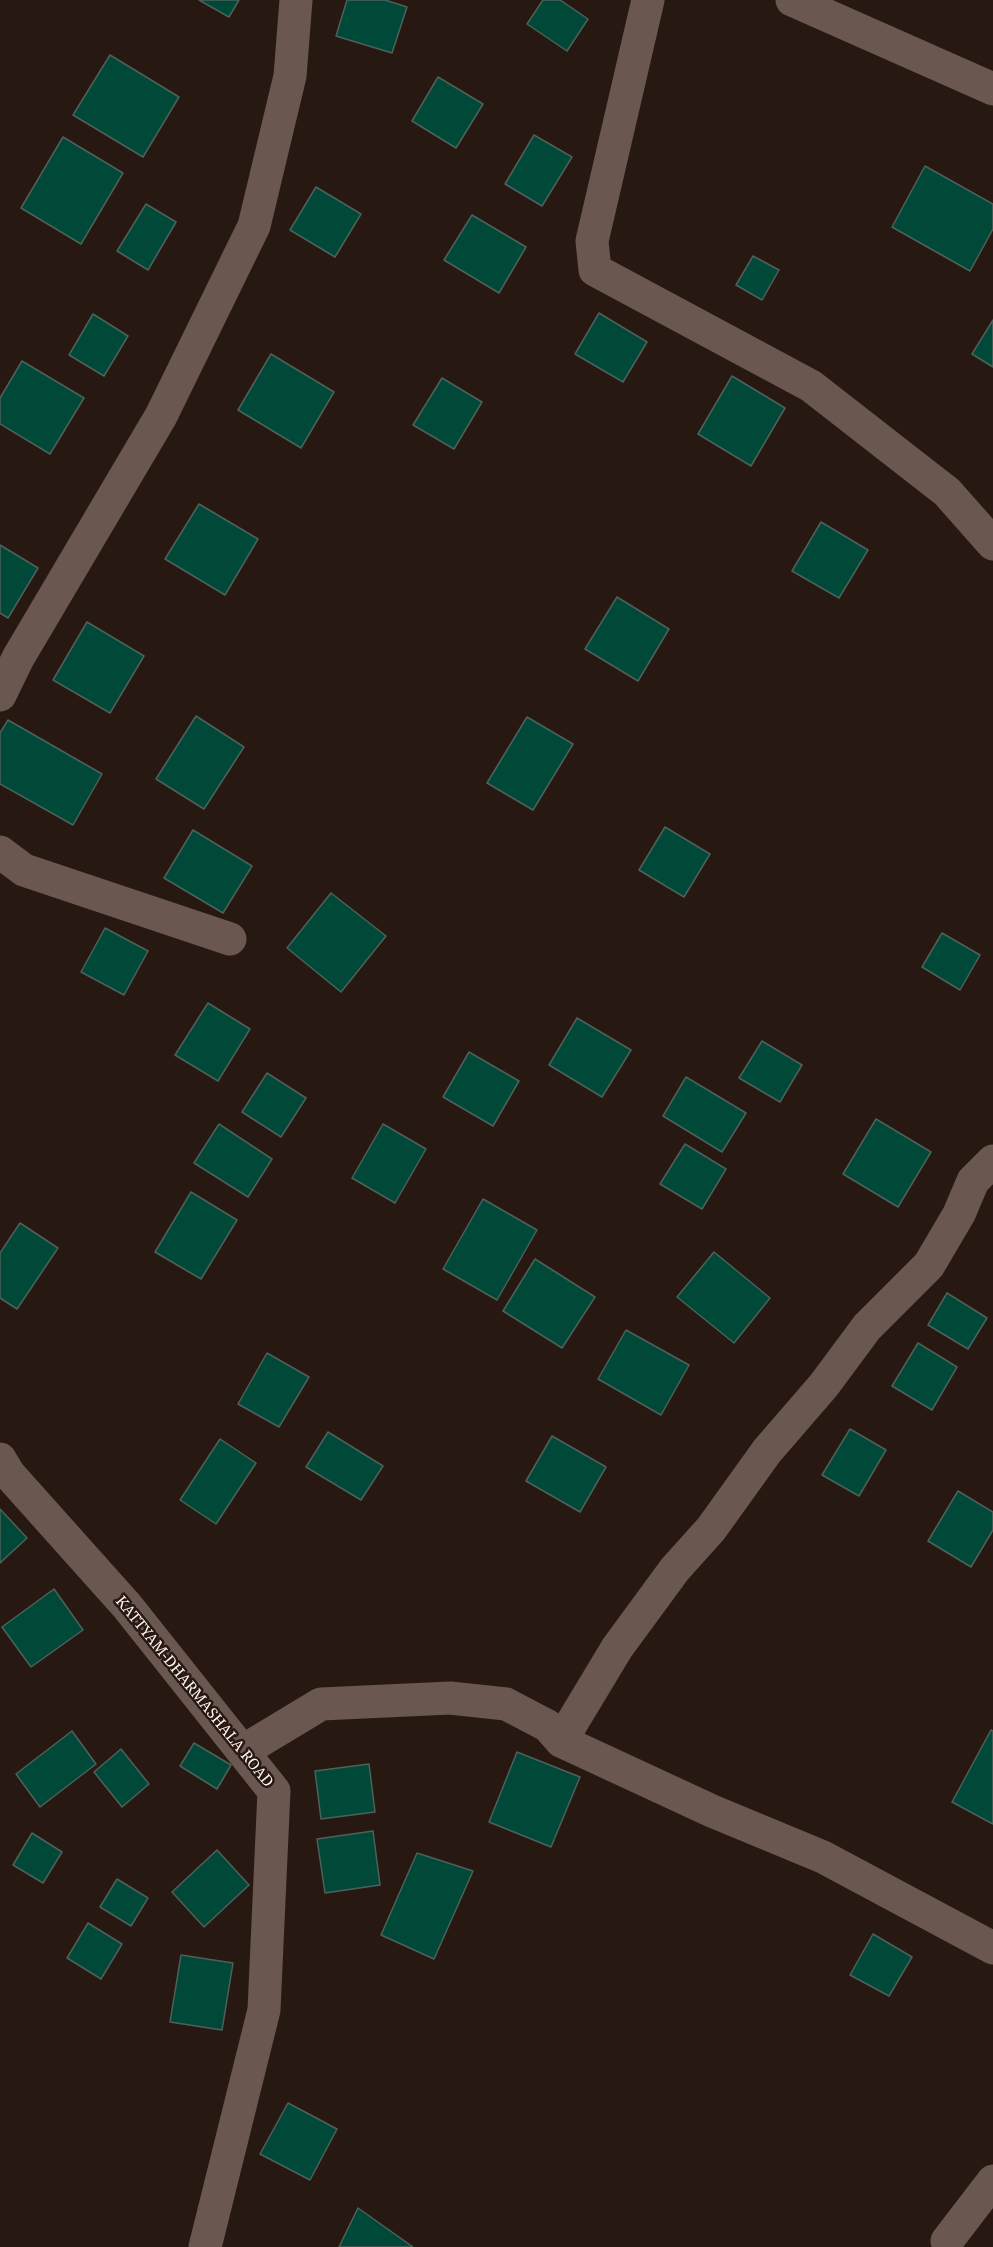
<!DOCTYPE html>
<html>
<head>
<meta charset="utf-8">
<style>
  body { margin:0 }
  canvas { display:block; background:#271812 }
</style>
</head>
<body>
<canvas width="993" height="2247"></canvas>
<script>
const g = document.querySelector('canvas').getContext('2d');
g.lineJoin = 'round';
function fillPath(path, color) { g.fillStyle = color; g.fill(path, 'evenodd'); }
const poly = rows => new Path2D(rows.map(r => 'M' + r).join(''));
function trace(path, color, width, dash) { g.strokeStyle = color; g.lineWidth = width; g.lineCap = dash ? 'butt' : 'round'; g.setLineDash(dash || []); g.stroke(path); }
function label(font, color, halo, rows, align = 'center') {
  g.font = font + ' "Noto Serif",serif'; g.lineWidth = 5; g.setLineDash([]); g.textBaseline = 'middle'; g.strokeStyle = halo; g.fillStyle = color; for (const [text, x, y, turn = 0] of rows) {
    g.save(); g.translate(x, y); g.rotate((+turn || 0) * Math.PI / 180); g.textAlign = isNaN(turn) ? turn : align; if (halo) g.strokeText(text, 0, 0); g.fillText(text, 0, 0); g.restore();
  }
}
const building = poly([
  [199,0,239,0,229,17,199,0],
  [347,0,385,0,407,7,392,53,336,36,347,0],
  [543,0,560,0,588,19,567,51,527,24,543,0],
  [110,55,179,97,143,157,73,115,110,55],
  [438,77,483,104,456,148,412,121,438,77],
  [534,135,572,157,542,206,505,184,534,135],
  [63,137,123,173,81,244,21,208,63,137],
  [925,166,993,204,993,229,970,271,892,227,925,166],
  [316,187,361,214,335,257,290,230,316,187],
  [146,204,176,222,148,270,117,251,146,204],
  [472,215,526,247,499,293,444,260,472,215],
  [753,256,779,270,762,300,736,285,753,256],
  [599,313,647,342,623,382,575,354,599,313],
  [93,314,128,336,104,376,69,355,93,314],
  [993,320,993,367,972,354,993,320],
  [271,354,334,392,301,448,238,410,271,354],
  [22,361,84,398,50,454,0,424,0,398,22,361],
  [732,376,785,408,751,466,698,434,732,376],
  [442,378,482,402,454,449,413,425,442,378],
  [199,504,258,539,225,595,165,559,199,504],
  [821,522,868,550,839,598,792,571,821,522],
  [0,545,38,568,8,618,0,613,0,545],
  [617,597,669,629,638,681,585,649,617,597],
  [87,622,144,656,110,713,53,680,87,622],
  [196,716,244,747,204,809,156,779,196,716],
  [527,717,573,744,533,810,487,783,527,717],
  [8,720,102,774,73,825,0,784,0,733,8,720],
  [665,827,710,854,684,897,639,870,665,827],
  [193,830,252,866,223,913,164,878,193,830],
  [331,893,386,936,341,992,287,948,331,893],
  [105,928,148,951,124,995,81,972,105,928],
  [942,933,980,955,960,990,922,967,942,933],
  [208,1003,250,1029,218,1081,175,1055,208,1003],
  [577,1018,631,1050,602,1097,549,1065,577,1018],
  [762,1041,802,1065,780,1102,739,1078,762,1041],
  [469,1052,519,1081,493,1126,443,1097,469,1052],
  [267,1073,306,1098,281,1137,242,1112,267,1073],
  [686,1077,746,1113,722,1152,663,1116,686,1077],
  [876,1119,931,1152,898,1207,843,1174,876,1119],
  [219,1124,272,1159,248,1197,194,1163,219,1124],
  [383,1124,426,1149,395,1203,352,1178,383,1124],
  [685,1144,726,1169,702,1209,660,1184,685,1144],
  [191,1192,237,1220,201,1279,155,1252,191,1192],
  [483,1199,537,1230,497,1300,443,1269,483,1199],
  [20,1223,58,1248,17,1309,0,1298,0,1253,20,1223],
  [714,1252,770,1298,734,1343,677,1297,714,1252],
  [535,1259,595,1297,562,1348,503,1311,535,1259],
  [947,1293,987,1318,968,1349,928,1325,947,1293],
  [626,1330,689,1365,661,1415,598,1379,626,1330],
  [918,1343,957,1367,932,1410,892,1386,918,1343],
  [267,1353,309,1377,279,1427,238,1404,267,1353],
  [850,1429,886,1450,859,1496,822,1475,850,1429],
  [328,1432,383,1466,361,1500,306,1467,328,1432],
  [552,1436,606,1467,580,1512,526,1481,552,1436],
  [220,1439,256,1463,216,1524,180,1500,220,1439],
  [958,1491,993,1512,993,1530,971,1567,928,1541,958,1491],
  [0,1509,27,1538,0,1563,0,1509],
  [54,1589,83,1630,31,1667,2,1627,54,1589],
  [991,1730,993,1731,993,1824,952,1802,991,1730],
  [72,1731,96,1764,40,1807,16,1774,72,1731],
  [194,1743,231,1765,217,1789,180,1766,194,1743],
  [121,1749,149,1784,122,1807,94,1772,121,1749],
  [517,1752,580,1777,551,1847,489,1822,517,1752],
  [369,1764,375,1812,321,1819,315,1771,369,1764],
  [373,1831,380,1885,325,1893,317,1839,373,1831],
  [32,1833,62,1852,43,1883,13,1865,32,1833],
  [217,1850,249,1885,204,1927,172,1892,217,1850],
  [417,1853,473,1871,434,1959,381,1935,417,1853],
  [117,1879,148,1898,131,1926,100,1907,117,1879],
  [88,1923,122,1944,101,1979,67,1958,88,1923],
  [873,1934,912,1957,889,1996,850,1975,873,1934],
  [181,1955,233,1963,222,2030,170,2022,181,1955],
  [288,2103,337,2129,310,2180,260,2154,288,2103],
  [358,2208,413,2247,339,2247,358,2208]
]);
const minor = poly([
  [648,0,592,241,595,270,811,386,947,492,993,544],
  [792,0,993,89],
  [0,695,18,658,161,416,254,226,290,76,296,0],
  [0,852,24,870,230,939],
  [0,1459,9,1474,127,1606,274,1791,264,2010,205,2247],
  [561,1741,617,1648,675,1569,711,1529,767,1451,824,1385,867,1327,929,1265,959,1214,973,1181,993,1161],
  [243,1751,321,1704,450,1698,506,1704,548,1726,561,1741,712,1811,823,1857,993,1948],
  [947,2241,993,2181]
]);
const streetNames = [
  ["KATTYAM-DHARMASHALA ROAD",194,1692,51]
];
fillPath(building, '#004939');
trace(building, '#4d615a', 1.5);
trace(minor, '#695750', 33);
label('15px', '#fdf2ee', '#271812', streetNames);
</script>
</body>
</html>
